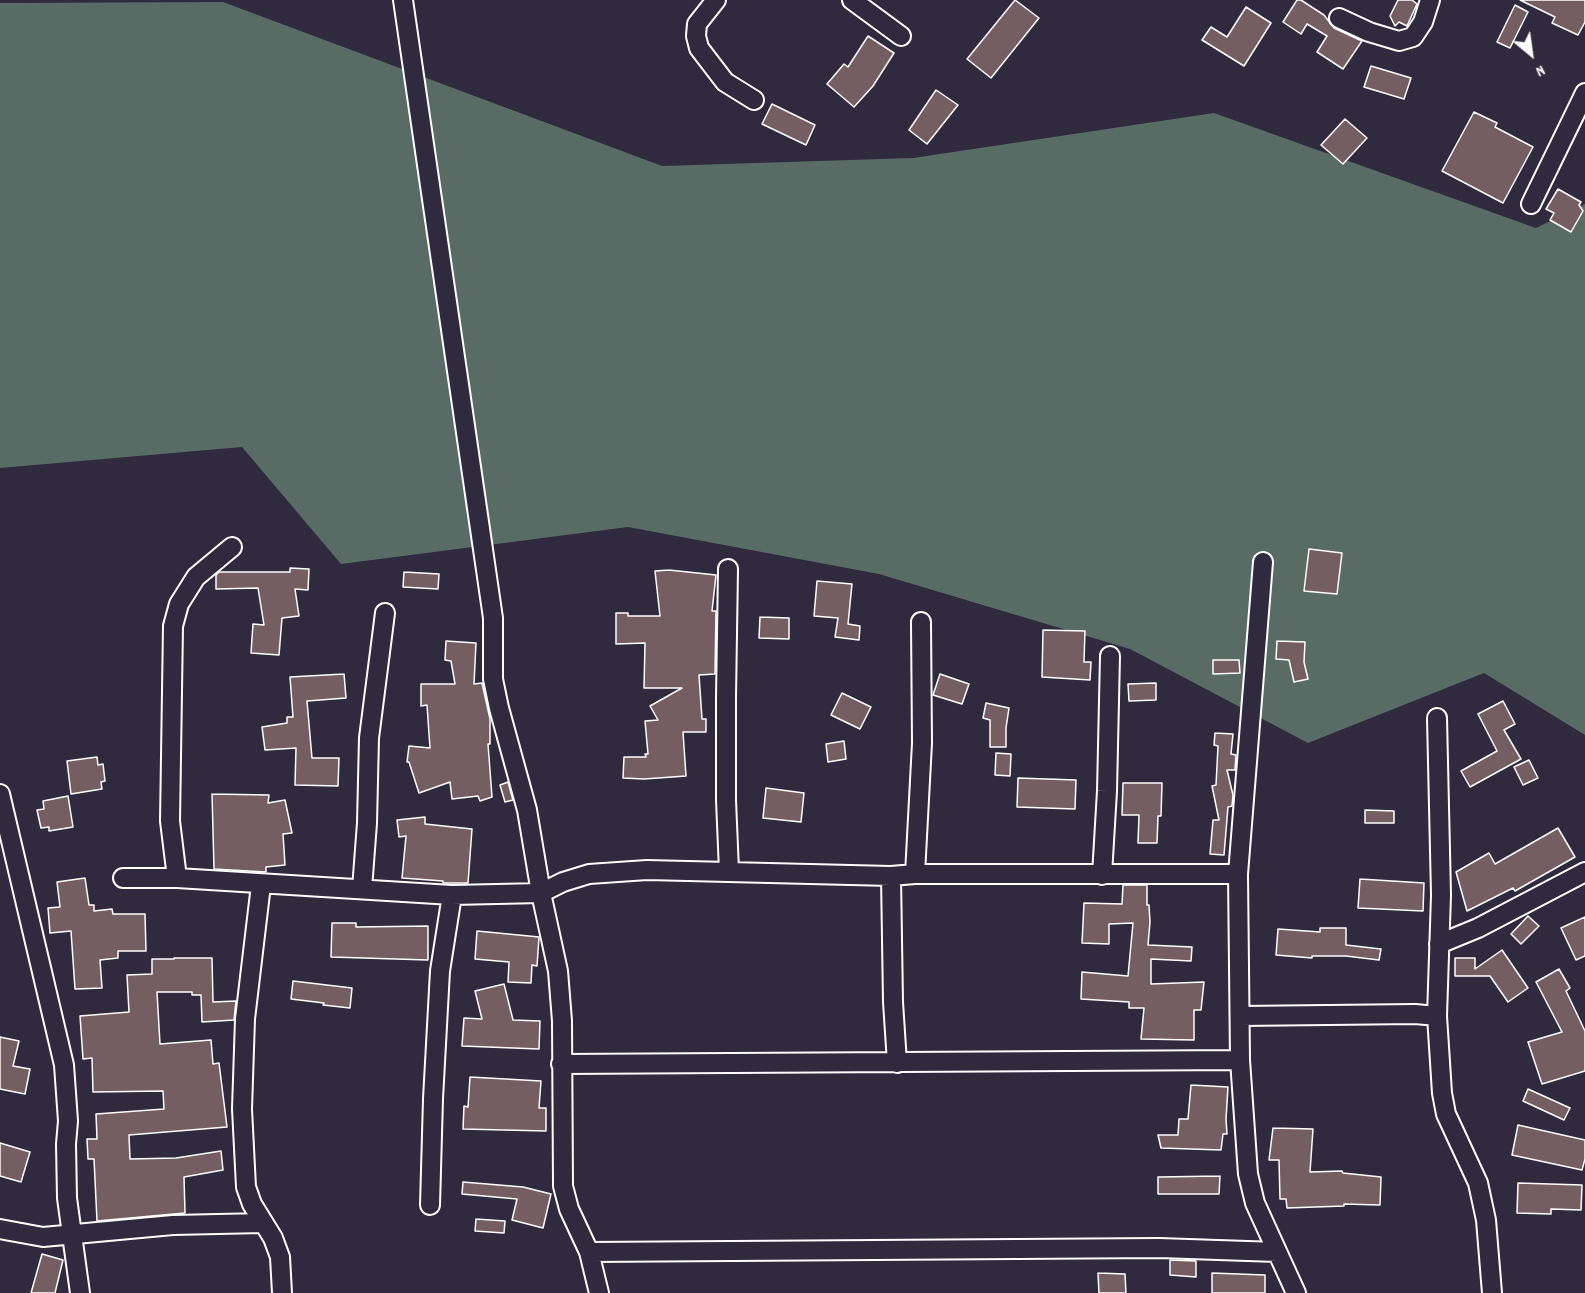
<!DOCTYPE html>
<html>
<head>
<meta charset="utf-8">
<style>
  body { margin:0 }
  #map { position:relative; width:1585px; height:1293px; overflow:hidden; background:#2f2a3d; font-family:Dekko,sans-serif }
  canvas { display:block }
  .north { position:absolute; left:1501px; top:24px; width:60px; height:60px; -webkit-text-stroke:4px #2f2a3d; paint-order:stroke; rotate:151deg; font-size:16px; font-weight:700; line-height:24px; text-align:center; color:#fff }
  .north::after { content:''; display:block; margin:auto; width:21px; height:27px; background:#fff; clip-path:polygon(50% 0,100% 100%,50% 72%,0 100%) }
</style>
</head>
<body>
<div id="map">
<canvas width="1585" height="1293"></canvas>
<div class="north">N</div>
</div>
<script>
const g = document.querySelector('canvas').getContext('2d');
g.lineJoin = 'round';
function fillPath(path, color) { g.fillStyle = color; g.fill(path, 'evenodd'); }
const poly = rows => new Path2D(rows.map(r => 'M' + r).join(''));
function trace(path, color, width, dash) { g.strokeStyle = color; g.lineWidth = width; g.lineCap = dash ? 'butt' : 'round'; g.setLineDash(dash || []); g.stroke(path); }
const green = poly([
  [223,2,662,166,913,158,1214,113,1536,228,1585,204,1585,735,1484,673,1308,743,1130,649,879,574,628,527,341,564,242,447,0,468,0,3]
]);
const building = poly([
  [1015,0,1039,18,991,78,967,59,1015,0],
  [1297,0,1301,0,1324,15,1334,28,1362,41,1343,69,1317,52,1327,36,1307,24,1301,34,1283,22,1297,0],
  [1398,0,1412,0,1417,4,1407,26,1399,22,1395,26,1390,16,1398,0],
  [1520,0,1585,0,1585,22,1578,35,1552,23,1555,17,1520,0],
  [1515,5,1528,12,1510,48,1497,42,1515,5],
  [1246,7,1271,23,1244,66,1202,40,1211,27,1227,37,1246,7],
  [868,36,894,53,873,86,854,107,827,84,844,64,848,67,868,36],
  [1371,66,1411,78,1404,99,1364,87,1371,66],
  [936,90,958,105,927,144,909,130,936,90],
  [772,104,815,125,806,145,762,124,772,104],
  [1474,112,1497,123,1495,127,1533,147,1503,203,1442,171,1474,112],
  [1345,119,1367,138,1343,164,1321,145,1345,119],
  [1558,189,1581,202,1579,205,1583,211,1571,232,1550,220,1554,213,1546,209,1558,189],
  [1309,549,1342,553,1337,594,1304,591,1309,549],
  [290,568,309,569,308,590,295,589,299,616,282,618,279,655,251,653,253,624,264,625,258,588,216,589,216,575,219,572,290,572,290,568],
  [669,570,716,575,712,611,716,611,715,674,699,675,702,719,706,719,706,732,683,732,686,776,644,779,623,778,624,757,646,757,645,754,648,754,645,721,658,720,650,706,682,688,644,688,645,643,616,644,616,613,628,613,628,616,660,616,655,571,669,570],
  [404,572,439,574,438,589,403,587,404,572],
  [817,581,852,584,848,624,860,626,859,640,835,637,838,618,814,616,817,581],
  [760,617,789,618,789,639,759,638,760,617],
  [1043,630,1085,631,1084,662,1091,662,1090,680,1042,677,1043,630],
  [446,641,476,643,474,684,482,683,490,719,490,744,488,744,492,797,480,801,478,796,452,799,450,782,419,793,409,762,407,762,409,746,430,748,427,705,421,706,421,684,455,684,451,661,445,660,446,641],
  [1277,641,1305,642,1304,662,1308,679,1294,682,1289,660,1276,659,1277,641],
  [1213,660,1239,660,1240,673,1213,674,1213,660],
  [344,674,346,698,307,701,312,758,339,758,338,786,295,785,296,748,265,750,262,727,287,723,287,717,293,717,290,677,344,674],
  [940,674,969,684,962,704,933,695,940,674],
  [1156,683,1156,700,1129,701,1128,684,1156,683],
  [842,693,871,707,860,729,831,715,842,693],
  [1503,701,1515,724,1504,730,1521,759,1470,787,1461,771,1497,751,1478,714,1503,701],
  [986,703,1009,708,1006,728,1006,747,990,747,990,720,983,718,986,703],
  [1215,733,1233,734,1231,754,1236,755,1235,770,1227,770,1233,795,1232,806,1228,807,1224,855,1210,854,1213,820,1219,820,1212,786,1216,785,1218,746,1214,745,1215,733],
  [844,741,846,759,828,762,826,744,844,741],
  [996,753,1011,754,1010,776,995,775,996,753],
  [97,757,98,765,103,764,105,781,101,782,102,789,71,794,67,761,97,757],
  [1529,760,1538,778,1523,785,1514,767,1529,760],
  [1018,778,1076,780,1075,809,1017,807,1018,778],
  [508,782,513,800,505,802,500,785,508,782],
  [1123,783,1162,783,1161,816,1158,816,1157,843,1138,843,1139,815,1122,815,1123,783],
  [766,788,804,793,801,822,763,818,766,788],
  [212,794,269,795,268,803,285,800,292,833,283,834,285,865,266,867,266,872,214,869,212,794],
  [68,796,73,827,49,831,49,827,41,828,37,810,44,809,43,801,68,796],
  [1365,810,1394,811,1394,823,1365,823,1365,810],
  [425,817,425,824,472,829,468,883,443,883,443,881,402,878,406,836,399,837,397,820,425,817],
  [1558,828,1575,857,1515,891,1513,888,1467,911,1456,872,1489,853,1495,864,1558,828],
  [85,878,89,905,94,905,94,911,112,909,113,914,145,914,146,951,118,951,118,958,100,960,102,988,75,989,71,931,50,933,48,908,60,907,57,882,85,878],
  [1360,879,1424,883,1423,911,1358,908,1360,879],
  [1123,885,1147,885,1147,905,1149,905,1150,922,1148,945,1192,947,1191,961,1151,959,1151,984,1204,982,1201,1010,1194,1010,1194,1040,1141,1039,1144,1008,1129,1008,1129,1002,1081,999,1082,972,1128,976,1133,923,1109,924,1109,944,1082,943,1084,903,1122,904,1123,885],
  [1528,916,1539,926,1521,944,1511,934,1528,916],
  [1585,917,1585,956,1576,960,1561,928,1585,917],
  [332,923,356,923,356,927,428,926,428,960,331,957,332,923],
  [1320,928,1346,928,1346,945,1381,949,1379,960,1346,956,1312,956,1312,958,1276,955,1278,929,1320,932,1320,928],
  [477,931,539,937,537,966,532,965,531,983,508,982,509,962,475,959,477,931],
  [1502,950,1528,988,1508,1002,1490,976,1455,976,1455,958,1475,958,1475,969,1502,950],
  [174,958,212,958,213,1002,236,1001,234,1020,202,1022,201,995,192,995,192,992,157,992,160,1044,211,1040,213,1064,219,1063,227,1127,129,1135,130,1159,176,1158,221,1151,223,1170,184,1177,185,1213,97,1221,94,1159,88,1159,87,1139,97,1139,96,1114,164,1109,163,1091,93,1092,92,1058,83,1059,80,1016,129,1012,127,975,152,974,152,959,174,959,174,958],
  [1559,969,1570,988,1566,991,1585,1031,1585,1071,1542,1084,1528,1042,1562,1032,1536,982,1559,969],
  [293,981,352,988,350,1008,323,1005,324,1003,291,999,293,981],
  [504,984,513,1020,540,1021,539,1049,462,1046,464,1018,482,1019,475,991,504,984],
  [0,1037,19,1041,13,1066,30,1069,25,1094,0,1089,0,1037],
  [470,1077,541,1081,539,1108,546,1108,546,1131,463,1129,464,1106,468,1107,470,1077],
  [1191,1085,1228,1087,1226,1119,1227,1134,1223,1134,1221,1150,1161,1148,1158,1135,1178,1135,1179,1119,1188,1119,1191,1085],
  [1528,1089,1570,1108,1564,1120,1523,1101,1528,1089],
  [1518,1125,1585,1140,1585,1159,1582,1170,1512,1155,1518,1125],
  [1273,1128,1313,1129,1310,1172,1342,1171,1343,1173,1381,1177,1380,1205,1344,1204,1344,1206,1287,1208,1286,1199,1280,1199,1279,1160,1269,1160,1273,1128],
  [0,1143,30,1152,21,1182,0,1176,0,1143],
  [1220,1176,1219,1194,1158,1194,1158,1177,1220,1176],
  [463,1182,523,1187,551,1194,543,1228,512,1220,517,1199,462,1194,463,1182],
  [1518,1183,1582,1185,1581,1210,1551,1209,1551,1214,1517,1213,1518,1183],
  [476,1219,505,1221,504,1233,475,1231,476,1219],
  [42,1254,63,1260,55,1293,31,1293,42,1254],
  [1170,1260,1196,1261,1196,1277,1170,1275,1170,1260],
  [1098,1273,1125,1274,1126,1293,1099,1293,1098,1273],
  [1212,1273,1265,1275,1265,1293,1212,1293,1212,1273]
]);
const minor = poly([
  [403,0,493,618,493,679,499,708,527,810,541,893,558,971,562,1021,563,1186,569,1209,589,1252,599,1293],
  [716,0,697,24,696,36,699,48,725,82,754,100],
  [852,0,901,36],
  [1339,18,1369,32,1399,41,1413,37,1423,22,1430,0],
  [1531,204,1585,93],
  [1263,562,1238,874,1240,1060,1248,1174,1255,1203,1296,1293],
  [728,569,726,697,726,800,729,871],
  [1437,718,1441,895,1437,1016,1442,1093,1446,1114,1478,1183,1486,1220,1492,1293],
  [0,794,64,1065,68,1121,66,1144,67,1198,80,1293],
  [915,874,922,743,921,622],
  [1102,875,1107,791,1110,656],
  [891,876,893,1002,897,1063],
  [123,878,177,878,452,895,541,893,563,882,589,874,647,870,891,876,915,874,1238,874],
  [177,878,170,821,173,626,179,604,196,577,232,547],
  [261,885,245,1019,242,1109,246,1187,252,1204,273,1238,280,1257,282,1293],
  [362,889,367,823,369,738,385,613],
  [1439,944,1478,928,1585,872],
  [1240,1016,1415,1014,1437,1016],
  [561,1064,1240,1060],
  [430,1205,433,1099,440,971,452,895],
  [0,1229,43,1237,173,1225,263,1223],
  [589,1252,1159,1248,1277,1252]
]);
fillPath(green, '#586b64');
fillPath(building, '#745e62');
trace(building, '#fff', 1.5);
trace(minor, '#fff', 22);
trace(minor, '#2f2a3d', 18);
</script>
</body>
</html>
